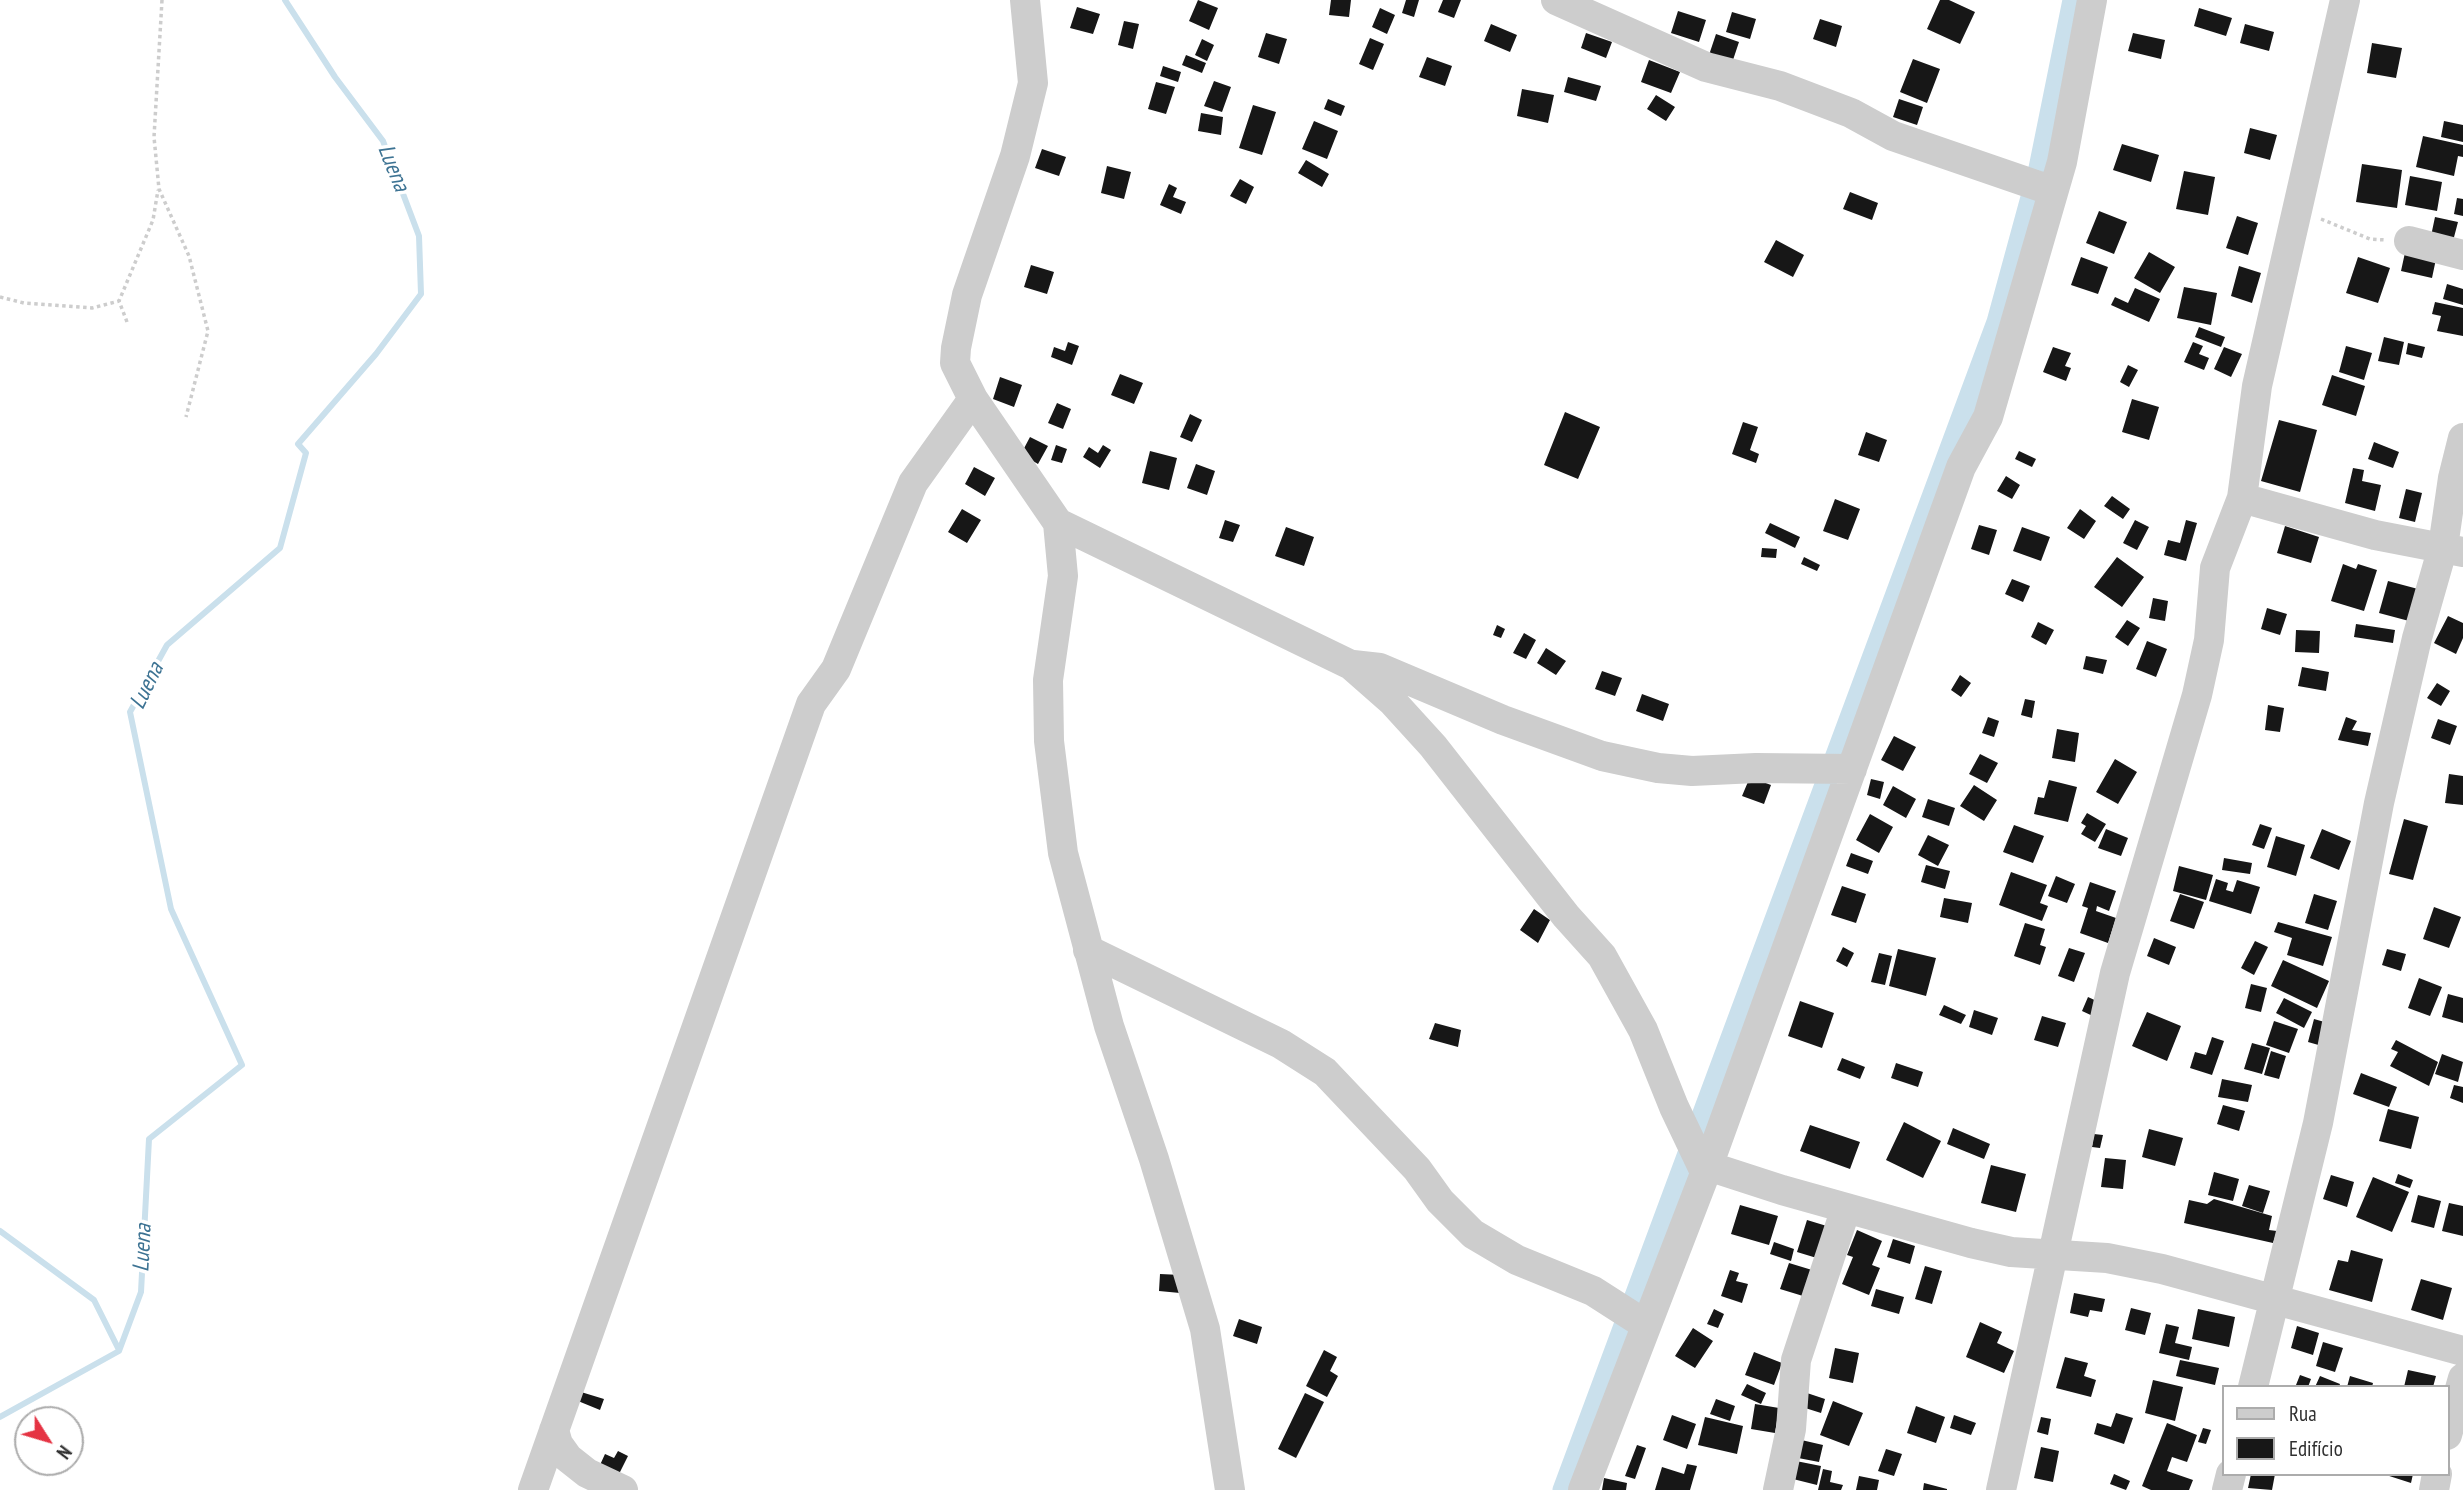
<!DOCTYPE html>
<html>
<head>
<meta charset="utf-8">
<style>
  body { margin:0 }
  #map { position:relative; width:2463px; height:1490px; overflow:hidden; background:#fff; font-family:"PT Sans Narrow",sans-serif }
  canvas { display:block }
  .legend { position:absolute; left:2222px; top:1385px; width:228px; height:91px; box-sizing:border-box; background:#fff; border:2px solid #acacac; margin:0; padding:9px 12px; list-style:none; font-size:21px; color:#303030 }
  .legend li { display:flex; align-items:center; gap:14px; height:35px }
  .legend b { width:35px; border:2px solid #acacac }
  .north { position:absolute; left:14px; top:1406px; width:70px; height:70px; box-sizing:border-box; background:#fff; border:2px solid #acacac; border-radius:50%; rotate:127deg; font-size:19px; font-weight:700; line-height:28px; text-align:center; color:#303030 }
  .north::after { content:''; display:block; margin:auto; width:24px; height:32px; background:#e53343; clip-path:polygon(50% 0,100% 100%,50% 72%,0 100%) }
</style>
</head>
<body>
<div id="map">
<canvas width="2463" height="1490"></canvas>
<ul class="legend">
<li><b style="height:9px;background:#cdcdcd"></b>Rua</li>
<li><b style="height:19px;background:#171717"></b>Edifício</li>
</ul>
<div class="north">N</div>
</div>
<script>
const g = document.querySelector('canvas').getContext('2d');
g.lineJoin = 'round';
const poly = rows => new Path2D(rows.map(r => 'M' + r).join(''));
function trace(path, color, width, dash) { g.strokeStyle = color; g.lineWidth = width; g.lineCap = dash ? 'butt' : 'round'; g.setLineDash(dash || []); g.stroke(path); }
function fillPath(path, color) { g.fillStyle = color; g.fill(path, 'evenodd'); }
function label(font, color, halo, rows, align = 'center') {
  g.font = font + ' "PT Sans Narrow",sans-serif'; g.lineWidth = 7; g.setLineDash([]); g.textBaseline = 'middle'; g.strokeStyle = halo; g.fillStyle = color; for (const [text, x, y, turn = 0] of rows) {
    g.save(); g.translate(x, y); g.rotate((+turn || 0) * Math.PI / 180); g.textAlign = isNaN(turn) ? turn : align; if (halo) g.strokeText(text, 0, 0); g.fillText(text, 0, 0); g.restore();
  }
}
const stream = poly([
  [0,1231,94,1300,119,1350],
  [0,1417,119,1351,141,1292,149,1139,242,1065,171,909,130,712,167,645,280,548,306,453,298,444,376,354,421,294,419,236,383,141,335,77,285,0]
]);
const canal = poly([
  [1563,1490,1997,322,2039,168,2073,0]
]);
const building = poly([
  [1198,0,1218,8,1209,30,1189,21],
  [1331,0,1351,0,1349,17,1329,15],
  [1406,0,1419,0,1414,17,1402,13],
  [1443,0,1461,0,1454,18,1438,12],
  [1940,0,1949,0,1975,12,1960,44,1927,29],
  [1077,7,1100,14,1093,34,1070,28],
  [1380,8,1395,15,1387,34,1372,27],
  [2199,8,2232,18,2226,36,2194,26],
  [1678,11,1706,20,1699,42,1671,33],
  [1732,12,1756,19,1750,39,1726,32],
  [1820,19,1842,26,1836,47,1813,39],
  [1124,21,1139,24,1133,49,1118,45],
  [1491,24,1517,35,1510,52,1484,41],
  [2245,24,2274,32,2269,51,2240,43],
  [1266,33,1287,39,1279,64,1258,57],
  [1586,33,1612,42,1606,58,1581,48],
  [2133,33,2165,40,2161,59,2128,51],
  [1716,34,1739,42,1731,66,1708,58],
  [1370,38,1384,44,1373,70,1359,64],
  [1202,39,1214,45,1207,61,1195,55],
  [2372,43,2402,48,2396,78,2367,73],
  [1186,55,1206,63,1202,73,1182,65],
  [1427,57,1452,66,1445,86,1419,77],
  [1913,59,1940,69,1927,103,1900,92],
  [1649,60,1680,72,1671,93,1641,82],
  [1163,66,1181,72,1178,82,1160,76],
  [1568,77,1601,86,1596,101,1564,92],
  [1214,81,1231,87,1222,112,1204,106],
  [1156,82,1175,87,1166,114,1148,109],
  [1522,89,1554,95,1548,123,1517,116],
  [1656,95,1675,107,1666,121,1647,109],
  [1328,99,1345,106,1341,116,1324,109],
  [1899,99,1923,107,1917,125,1893,117],
  [1253,105,1276,112,1262,155,1239,148],
  [1201,113,1223,117,1221,135,1198,131],
  [1314,121,1338,131,1327,159,1302,149],
  [2444,121,2463,125,2463,142,2441,137],
  [2250,128,2277,135,2270,160,2244,153],
  [2423,136,2463,145,2463,157,2458,156,2454,176,2416,167],
  [2122,144,2159,155,2151,182,2113,170],
  [1042,149,1066,157,1059,176,1035,168],
  [1306,160,1329,174,1322,187,1298,173],
  [2362,164,2402,170,2397,208,2356,202],
  [1107,166,1131,172,1124,199,1101,193],
  [2184,171,2215,177,2208,215,2176,209],
  [2410,176,2442,182,2437,211,2405,205],
  [1240,179,1254,187,1246,204,1230,196],
  [1169,184,1177,188,1173,197,1186,202,1181,214,1160,205],
  [1850,192,1878,203,1872,220,1843,209],
  [2457,198,2463,199,2463,216,2454,214],
  [2099,211,2127,222,2114,254,2086,243],
  [2237,216,2258,223,2248,255,2226,248],
  [2435,217,2458,222,2453,241,2431,236],
  [1776,240,1804,255,1793,277,1764,262],
  [2406,248,2436,259,2432,278,2401,271],
  [2149,252,2175,267,2160,293,2134,278],
  [2081,257,2108,267,2098,294,2071,285],
  [2358,257,2390,268,2378,303,2346,293],
  [1031,265,1054,272,1047,294,1024,287],
  [2239,266,2261,273,2252,303,2231,296],
  [2447,284,2463,289,2463,305,2443,299],
  [2184,287,2217,293,2211,325,2177,318],
  [2135,288,2160,299,2149,322,2111,305,2115,297,2128,303],
  [2435,302,2463,308,2463,336,2437,331,2441,316,2432,314],
  [2199,327,2225,337,2221,347,2195,337],
  [2384,337,2404,342,2399,365,2378,361],
  [1068,342,1079,346,1072,365,1051,357,1054,347,1065,351],
  [2193,342,2203,346,2199,354,2209,358,2204,370,2184,362],
  [2408,343,2425,347,2422,358,2406,354],
  [2346,346,2372,353,2364,380,2339,372],
  [2053,347,2071,353,2065,366,2071,368,2066,381,2043,372],
  [2224,347,2242,354,2231,377,2214,369],
  [2128,365,2138,370,2129,387,2120,382],
  [1120,374,1143,383,1134,404,1111,395],
  [2332,375,2365,386,2356,416,2322,405],
  [1000,377,1022,385,1014,407,993,399],
  [2132,399,2159,407,2149,440,2122,432],
  [1057,403,1071,409,1063,429,1048,423],
  [1565,412,1600,427,1578,479,1544,465],
  [1190,414,1202,420,1192,442,1180,437],
  [2279,420,2317,430,2300,492,2261,481],
  [1743,422,1758,427,1750,450,1759,454,1756,463,1732,454],
  [1866,432,1887,440,1879,462,1858,455],
  [1030,437,1048,446,1038,464,1021,454],
  [2374,442,2399,452,2393,468,2368,459],
  [1056,445,1067,449,1062,463,1051,460],
  [1103,445,1111,450,1100,468,1083,457,1089,447,1098,453],
  [1150,451,1177,458,1169,490,1142,483],
  [2019,451,2036,459,2032,467,2015,459],
  [1196,464,1215,471,1207,495,1187,488],
  [974,467,995,478,985,496,965,484],
  [2353,468,2364,470,2362,481,2381,485,2375,511,2345,503],
  [2006,476,2020,485,2012,499,1997,491],
  [2406,489,2422,493,2415,522,2399,518],
  [2112,496,2130,509,2123,519,2104,506],
  [1835,499,1860,509,1848,540,1823,531],
  [962,509,981,520,967,543,948,532],
  [2080,509,2096,521,2084,539,2067,528],
  [1225,520,1240,525,1233,542,1219,538],
  [2135,520,2149,527,2137,550,2123,543],
  [2186,520,2197,523,2186,561,2164,555,2168,540,2180,543],
  [1770,523,1800,537,1795,548,1765,533],
  [1979,525,1997,530,1989,555,1971,549],
  [2285,526,2319,537,2311,563,2277,553],
  [1286,527,1314,537,1304,566,1275,556],
  [2022,527,2050,537,2041,561,2013,551],
  [1762,548,1777,549,1776,558,1761,557],
  [1804,557,1820,565,1817,571,1801,564],
  [2117,557,2144,577,2122,607,2094,587],
  [2343,564,2356,569,2358,564,2377,570,2364,611,2331,601],
  [2012,579,2030,586,2023,602,2005,594],
  [2388,581,2418,589,2409,621,2379,613],
  [2153,598,2168,601,2165,621,2149,618],
  [2267,608,2287,614,2280,635,2261,629],
  [2448,616,2463,623,2463,638,2456,654,2434,643],
  [2127,620,2140,628,2128,646,2115,637],
  [2038,622,2054,630,2046,645,2031,637],
  [2356,624,2395,630,2393,643,2354,637],
  [1497,625,1505,629,1501,638,1493,635],
  [2296,630,2320,631,2319,653,2295,652],
  [1524,633,1536,640,1526,659,1513,653],
  [2147,641,2167,649,2156,677,2136,669],
  [1546,648,1566,661,1556,675,1537,663],
  [2086,656,2107,660,2103,674,2083,669],
  [2302,667,2329,672,2326,691,2298,686],
  [1602,671,1622,678,1615,696,1595,689],
  [1960,675,1971,683,1961,697,1951,690],
  [2437,683,2450,691,2441,706,2427,698],
  [1642,694,1669,704,1663,721,1636,711],
  [2025,699,2035,701,2032,718,2021,715],
  [2268,705,2284,708,2280,732,2265,730],
  [1988,717,1999,721,1994,737,1982,733],
  [2346,717,2357,721,2352,730,2371,733,2368,746,2338,740],
  [2438,719,2457,726,2450,745,2431,738],
  [2057,729,2079,733,2075,762,2052,758],
  [1894,736,1916,747,1903,771,1881,760],
  [1980,754,1998,763,1987,783,1969,774],
  [2115,759,2137,772,2118,804,2096,792],
  [2449,774,2463,776,2463,805,2445,803],
  [1750,777,1771,785,1764,804,1742,796],
  [1871,779,1884,782,1880,799,1867,795],
  [2049,780,2077,787,2068,822,2034,814,2038,797,2044,798],
  [1974,785,1997,800,1984,821,1960,806],
  [1893,786,1916,799,1906,818,1883,805],
  [1928,799,1955,808,1949,826,1922,817],
  [2087,813,2106,824,2095,842,2081,834,2086,826,2081,823],
  [1870,814,1893,827,1879,853,1856,840],
  [2404,819,2428,826,2413,880,2389,874],
  [2260,824,2272,828,2264,849,2252,845],
  [2014,825,2044,836,2033,863,2003,852],
  [2106,829,2128,838,2121,856,2098,848],
  [2322,829,2351,841,2339,870,2310,858],
  [1928,835,1949,845,1938,866,1918,855],
  [2276,836,2305,845,2296,876,2267,867],
  [1851,853,1873,861,1868,874,1846,866],
  [2224,858,2252,863,2250,874,2222,870],
  [1926,865,1950,871,1945,889,1921,882],
  [2179,866,2213,875,2206,900,2173,891],
  [2011,872,2047,885,2040,903,2048,906,2042,921,1999,905],
  [2056,876,2075,884,2067,903,2048,896],
  [2216,879,2228,883,2226,890,2233,892,2237,880,2260,887,2251,914,2209,901],
  [2090,882,2116,891,2109,911,2097,906,2096,911,2116,918,2108,943,2080,933,2088,908,2082,906],
  [1842,886,1866,894,1856,923,1831,915],
  [2180,894,2204,902,2194,929,2170,921],
  [2314,894,2337,901,2328,930,2305,923],
  [1944,898,1972,903,1968,923,1940,917],
  [2434,907,2461,917,2449,948,2423,939],
  [1534,909,1550,920,1538,943,1520,930],
  [2278,922,2332,937,2323,966,2287,955,2292,938,2274,932],
  [2025,923,2045,929,2040,945,2046,947,2040,965,2014,956],
  [2154,938,2176,947,2169,965,2147,956],
  [2255,941,2268,947,2254,975,2241,968],
  [1843,947,1854,953,1847,967,1836,961],
  [2069,948,2085,953,2074,982,2058,976],
  [1898,949,1936,958,1926,996,1889,986],
  [2387,949,2406,954,2401,971,2382,965],
  [1879,953,1892,956,1885,985,1871,982],
  [2283,960,2329,981,2317,1008,2271,986],
  [2419,978,2442,987,2430,1016,2408,1008],
  [2251,984,2267,988,2261,1012,2245,1008],
  [2448,994,2463,998,2463,1023,2442,1017],
  [2088,997,2101,1003,2095,1017,2082,1011],
  [2284,998,2312,1012,2304,1028,2276,1013],
  [1800,1001,1834,1013,1822,1048,1788,1036],
  [1944,1005,1966,1015,1961,1024,1939,1015],
  [1974,1010,1998,1018,1992,1035,1969,1027],
  [2147,1012,2181,1026,2167,1061,2132,1046],
  [2042,1016,2066,1023,2058,1047,2034,1040],
  [2314,1019,2328,1023,2322,1046,2308,1042],
  [2274,1021,2298,1029,2289,1053,2266,1045],
  [1435,1023,1461,1030,1458,1047,1429,1039],
  [2212,1037,2224,1041,2212,1075,2190,1068,2195,1052,2206,1055],
  [2396,1040,2438,1062,2429,1086,2390,1066,2398,1052,2391,1049],
  [2252,1043,2270,1048,2262,1074,2244,1069],
  [2271,1051,2286,1056,2279,1079,2264,1075],
  [2442,1054,2463,1062,2458,1082,2435,1074],
  [1842,1058,1865,1067,1860,1079,1837,1070],
  [1896,1063,1923,1072,1918,1087,1891,1078],
  [2361,1073,2397,1087,2389,1107,2353,1094],
  [2222,1079,2252,1085,2248,1102,2218,1097],
  [2454,1085,2463,1087,2463,1103,2450,1098],
  [2223,1105,2245,1111,2239,1131,2217,1124],
  [2388,1109,2419,1117,2411,1149,2379,1141],
  [1904,1122,1941,1141,1923,1178,1886,1160],
  [1810,1125,1860,1142,1850,1169,1800,1151],
  [1953,1128,1990,1144,1984,1159,1947,1144],
  [2149,1129,2183,1138,2175,1166,2142,1157],
  [2094,1134,2103,1135,2100,1148,2092,1147],
  [2105,1158,2126,1160,2123,1189,2101,1187],
  [1991,1165,2026,1174,2016,1212,1981,1203],
  [2214,1172,2239,1179,2233,1201,2208,1195],
  [2398,1174,2413,1180,2410,1188,2395,1183],
  [2331,1175,2354,1182,2347,1207,2323,1199],
  [2373,1177,2409,1192,2392,1232,2356,1217],
  [2249,1185,2270,1191,2263,1213,2242,1206],
  [2418,1195,2441,1201,2434,1228,2411,1222],
  [2214,1199,2272,1216,2269,1230,2277,1231,2273,1243,2184,1223,2189,1200,2207,1204],
  [2449,1203,2463,1206,2463,1236,2442,1231],
  [1740,1205,1778,1216,1769,1245,1731,1234],
  [1807,1220,1830,1227,1820,1259,1797,1252],
  [1857,1230,1882,1241,1872,1265,1880,1268,1869,1295,1842,1284,1853,1257,1847,1255],
  [1893,1239,1915,1246,1910,1264,1887,1257],
  [1774,1242,1794,1249,1791,1261,1770,1254],
  [2351,1250,2383,1259,2372,1302,2329,1290,2338,1260,2348,1262],
  [1789,1263,1812,1270,1803,1296,1780,1289],
  [1925,1266,1942,1271,1932,1304,1915,1299],
  [1730,1270,1739,1273,1736,1281,1748,1284,1742,1303,1721,1296],
  [1160,1274,1181,1275,1180,1293,1159,1291],
  [2421,1279,2452,1288,2443,1320,2411,1310],
  [1876,1289,1904,1297,1899,1314,1871,1306],
  [2074,1293,2105,1299,2102,1312,2090,1310,2088,1317,2070,1313],
  [2131,1308,2151,1313,2145,1335,2125,1330],
  [1714,1309,1724,1314,1718,1328,1707,1324],
  [2198,1309,2235,1317,2229,1347,2192,1339],
  [1239,1319,1262,1327,1257,1344,1233,1336],
  [1980,1322,2002,1332,1997,1343,2014,1351,2004,1373,1966,1357],
  [2166,1324,2179,1327,2175,1343,2192,1347,2189,1360,2159,1353],
  [2297,1326,2319,1333,2313,1355,2291,1348],
  [1693,1328,1713,1341,1695,1368,1675,1356],
  [2323,1342,2343,1348,2335,1372,2316,1366],
  [1835,1348,1859,1353,1853,1383,1829,1378],
  [1324,1350,1337,1357,1330,1371,1338,1376,1327,1397,1306,1386],
  [1754,1352,1782,1363,1774,1385,1745,1375],
  [2065,1357,2088,1363,2084,1376,2096,1380,2091,1397,2056,1388],
  [2180,1360,2219,1368,2215,1385,2176,1376],
  [2408,1370,2436,1376,2433,1387,2404,1387],
  [2300,1375,2311,1379,2308,1387,2296,1385],
  [2320,1376,2340,1384,2339,1387,2315,1387],
  [2350,1376,2373,1383,2372,1387,2347,1387],
  [2153,1380,2183,1387,2175,1421,2145,1413],
  [1747,1384,1766,1393,1761,1404,1741,1395],
  [581,1392,604,1399,600,1410,578,1401],
  [1305,1393,1324,1402,1296,1458,1278,1449],
  [1807,1393,1825,1399,1821,1413,1802,1407],
  [1716,1399,1735,1406,1730,1421,1710,1414],
  [1833,1401,1863,1413,1849,1446,1820,1435],
  [1755,1404,1779,1408,1775,1433,1751,1429],
  [1916,1406,1945,1417,1936,1443,1907,1433],
  [2116,1413,2133,1418,2124,1444,2094,1434,2097,1423,2111,1427],
  [1672,1415,1696,1424,1687,1449,1663,1440],
  [1954,1415,1976,1423,1971,1435,1950,1428],
  [1705,1417,1743,1426,1737,1454,1698,1445],
  [2041,1417,2051,1419,2048,1435,2037,1432],
  [2167,1423,2197,1435,2187,1462,2172,1457,2167,1471,2193,1480,2189,1490,2151,1490,2142,1486],
  [2203,1428,2211,1430,2206,1444,2198,1442],
  [1797,1439,1823,1445,1819,1462,1793,1457],
  [1637,1445,1646,1448,1635,1479,1625,1476],
  [2041,1447,2059,1451,2053,1482,2034,1478],
  [1886,1449,1902,1454,1894,1476,1878,1471],
  [618,1451,628,1456,619,1474,600,1465,605,1454,614,1458],
  [1796,1461,1821,1466,1817,1485,1793,1479],
  [1687,1464,1697,1466,1690,1490,1655,1490,1662,1467,1684,1474],
  [1823,1469,1832,1471,1830,1482,1843,1485,1841,1490,1818,1490],
  [2114,1474,2130,1481,2126,1490,2110,1484],
  [2251,1474,2275,1474,2272,1490,2248,1488],
  [2383,1474,2413,1474,2411,1483],
  [1859,1476,1879,1480,1877,1490,1856,1490],
  [1604,1478,1627,1483,1626,1490,1602,1490],
  [1924,1483,1947,1489,1947,1490,1923,1490]
]);
const path = poly([
  [162,0,154,137,159,189,189,256,208,331,186,417],
  [2321,219,2370,239,2386,240],
  [0,297,24,303,92,308,119,301],
  [127,322,119,301,153,220,158,190]
]);
const minor = poly([
  [1025,0,1033,83,1015,156,967,295,956,348,955,363,973,399,1058,523,1351,665,1392,701,1433,746,1566,916,1602,956,1643,1030,1674,1107,1705,1172],
  [1556,0,1706,67,1780,86,1851,113,1893,136,2053,191],
  [2409,241,2463,255],
  [2242,498,2375,535,2463,552],
  [1058,523,1063,576,1048,680,1049,741,1063,853,1109,1026,1154,1159,1205,1329,1230,1490],
  [1353,665,1380,668,1503,720,1602,756,1658,768,1692,771,1756,768,1852,769],
  [1088,950,1281,1044,1325,1072,1417,1169,1440,1201,1473,1234,1517,1260,1593,1291,1646,1325],
  [1708,1166,1782,1190,1971,1243,2011,1252,2107,1258,2162,1269,2463,1351],
  [2253,1387,2318,1123,2379,803,2417,638,2443,547,2453,478,2463,438],
  [554,1430,558,1444,568,1458,587,1473,623,1490],
  [2447,1435,2463,1378],
  [533,1490,811,704,836,669,913,483,973,399],
  [1583,1490,1708,1166,1961,467,1988,417,2062,162,2092,0],
  [1778,1490,1791,1429,1796,1360,1846,1208],
  [2001,1490,2115,973,2197,695,2209,640,2215,568,2242,498,2257,386,2345,0],
  [2227,1490,2231,1474],
  [2434,1490,2437,1474]
]);
const waterNames = [
  ["Luena",393,168,68],
  ["Luena",147,686,-64],
  ["Luena",143,1248,-87]
];
trace(stream, '#cae0ec', 6);
trace(canal, '#cae0ec', 21);
fillPath(building, '#171717');
trace(path, '#cdcdcd', 3.5, [3.5, 3.5]);
trace(minor, '#cdcdcd', 30);
label('italic 23px', '#3d7393', '#fff', waterNames);
</script>
</body>
</html>
